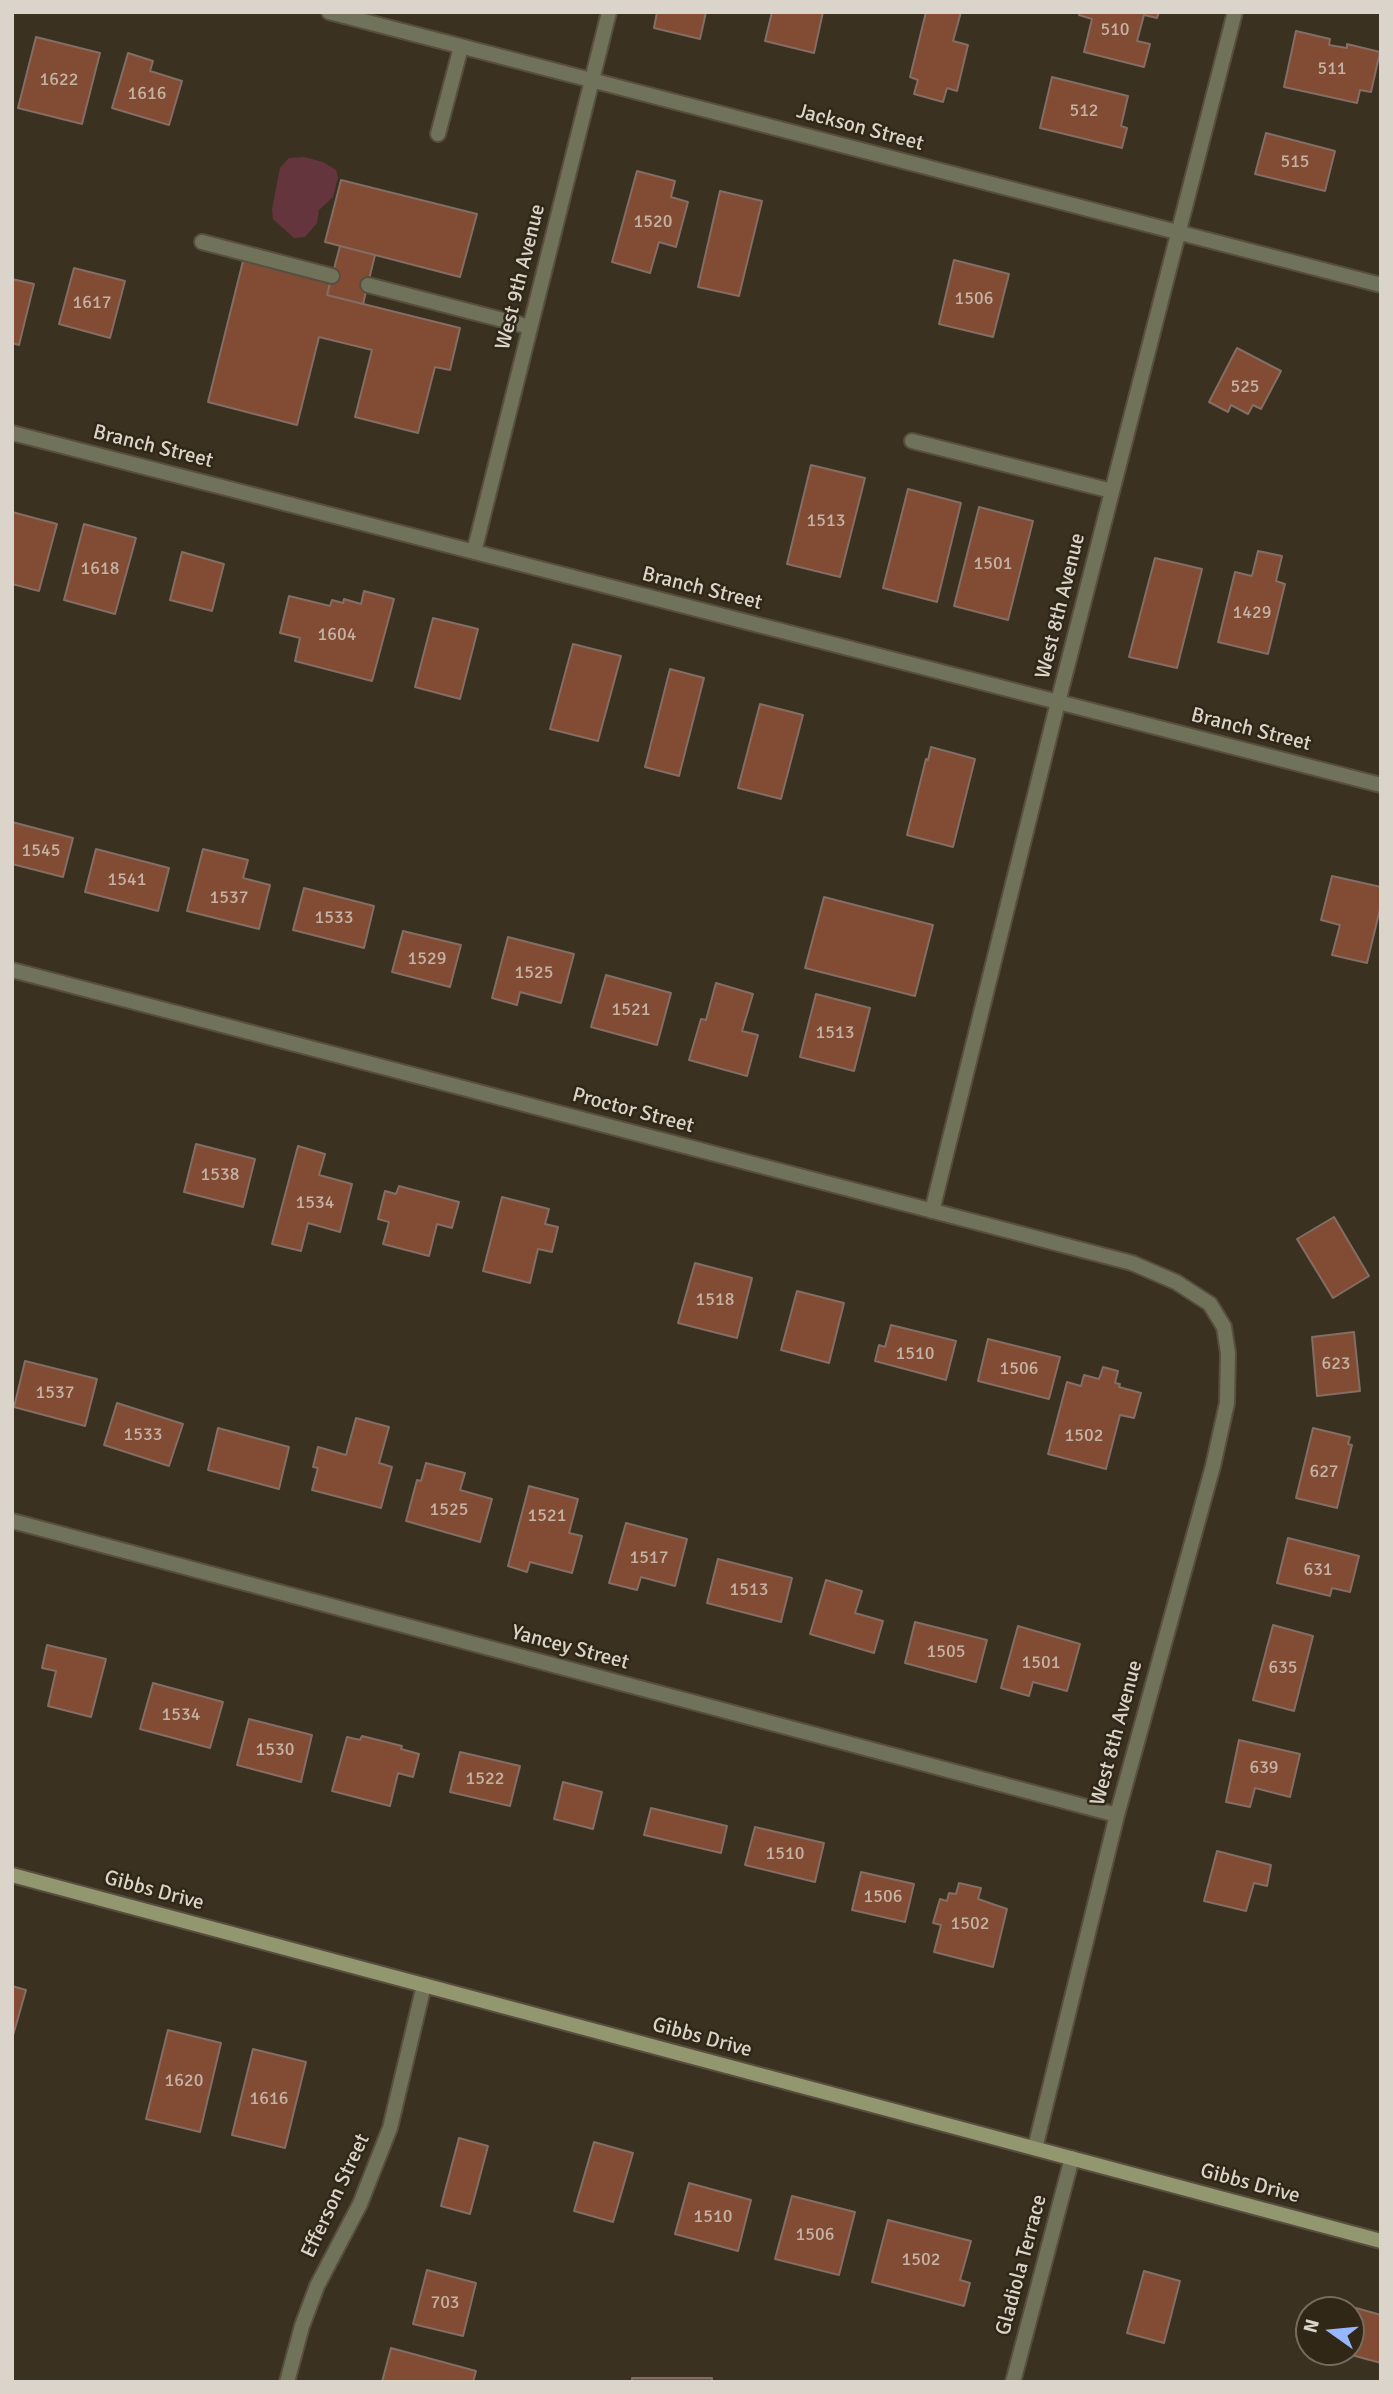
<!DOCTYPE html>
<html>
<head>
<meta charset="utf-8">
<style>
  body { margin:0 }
  #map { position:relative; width:1393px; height:2394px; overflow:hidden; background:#3b3120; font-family:Signika,sans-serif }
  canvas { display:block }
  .frame { position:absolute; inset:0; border:14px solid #dad4ca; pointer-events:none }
  .north { position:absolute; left:1295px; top:2296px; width:70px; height:70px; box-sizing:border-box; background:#312717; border:2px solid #756c5f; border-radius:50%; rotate:285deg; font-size:19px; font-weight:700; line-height:28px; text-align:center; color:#dad4ca }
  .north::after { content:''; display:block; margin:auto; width:24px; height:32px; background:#96b6fd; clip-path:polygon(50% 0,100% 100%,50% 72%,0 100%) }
</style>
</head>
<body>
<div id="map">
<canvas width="1393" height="2394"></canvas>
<div class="frame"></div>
<div class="north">N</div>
</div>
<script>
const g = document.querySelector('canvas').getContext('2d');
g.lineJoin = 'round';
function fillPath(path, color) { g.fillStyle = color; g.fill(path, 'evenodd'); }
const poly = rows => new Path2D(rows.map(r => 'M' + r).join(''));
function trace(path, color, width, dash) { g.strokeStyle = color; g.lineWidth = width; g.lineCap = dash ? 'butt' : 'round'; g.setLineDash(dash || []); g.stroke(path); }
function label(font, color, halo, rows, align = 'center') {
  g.font = font + ' Signika,sans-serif'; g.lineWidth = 5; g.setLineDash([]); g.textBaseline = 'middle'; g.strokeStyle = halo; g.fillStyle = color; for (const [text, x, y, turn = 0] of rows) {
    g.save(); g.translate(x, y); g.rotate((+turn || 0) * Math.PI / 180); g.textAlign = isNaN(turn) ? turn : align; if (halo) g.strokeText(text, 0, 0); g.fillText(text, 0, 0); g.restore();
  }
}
const green = poly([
  [304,157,323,162,336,170,338,177,333,197,319,210,317,223,305,237,294,238,273,219,272,209,280,168,289,158]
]);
const building = poly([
  [657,12,706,12,700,39,654,28,657,12],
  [772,12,823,12,814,53,765,41,772,12],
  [926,12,961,12,953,41,968,45,957,91,947,88,943,102,914,94,918,80,910,77,926,12],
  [1080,12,1159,12,1157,18,1144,15,1137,41,1150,44,1144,67,1084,52,1092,19,1079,15,1080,12],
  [1296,31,1330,39,1329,45,1347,48,1347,44,1380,52,1371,92,1360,90,1357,103,1284,87,1296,31],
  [36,37,100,53,82,124,18,108,36,37],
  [128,53,153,61,150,71,182,81,169,125,112,108,128,53],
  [1052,77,1128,96,1121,126,1127,128,1122,148,1040,128,1052,77],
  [1266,133,1335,151,1325,191,1255,174,1266,133],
  [637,171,675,181,671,197,688,202,676,247,659,242,650,273,612,262,637,171],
  [341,180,477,214,460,277,325,242,341,180],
  [720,191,762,201,739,296,698,287,720,191],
  [340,246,375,255,363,304,327,295,340,246],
  [954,260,1009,274,993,337,939,324,954,260],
  [243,261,330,283,327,295,460,328,450,370,435,367,418,433,355,417,372,350,319,337,297,425,208,402,243,261],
  [74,268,125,281,110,338,59,324,74,268],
  [12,279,34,284,19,345,12,343,12,279],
  [1237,348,1281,371,1261,409,1253,405,1248,414,1231,405,1228,412,1209,402,1237,348],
  [811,465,865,478,840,577,787,564,811,465],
  [908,489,961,503,937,602,883,588,908,489],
  [979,507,1033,521,1008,620,954,606,979,507],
  [12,512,57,524,39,591,12,584,12,512],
  [84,524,136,538,115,614,64,600,84,524],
  [1258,551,1282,556,1276,581,1285,584,1268,654,1218,642,1235,572,1252,576,1258,551],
  [182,552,224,564,212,611,170,600,182,552],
  [1155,558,1202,569,1177,668,1129,657,1155,558],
  [364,591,394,599,372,681,295,661,300,638,280,633,289,596,330,606,332,600,343,603,344,599,361,604,364,591],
  [433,618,478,629,460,699,415,687,433,618],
  [573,644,621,656,598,741,550,729,573,644],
  [670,669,704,678,679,776,645,767,670,669],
  [760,704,803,715,781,799,738,788,760,704],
  [931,747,975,759,953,847,907,835,926,759,928,760,931,747],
  [12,822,73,838,63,877,12,864,12,822],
  [96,849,169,868,158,911,85,892,96,849],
  [203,849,248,860,243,878,270,885,259,929,187,911,203,849],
  [1332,876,1381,887,1381,905,1367,963,1332,955,1340,925,1321,920,1332,876],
  [304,888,374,906,364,948,293,930,304,888],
  [824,897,933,925,915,996,805,968,824,897],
  [403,931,461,945,450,987,392,972,403,931],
  [508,937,574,954,561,1003,520,992,517,1005,492,998,508,937],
  [606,975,671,993,657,1045,591,1027,606,975],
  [716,983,753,994,742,1031,758,1035,747,1076,689,1060,701,1019,706,1020,716,983],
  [816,994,870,1008,854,1071,800,1057,816,994],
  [196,1144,255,1159,243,1207,184,1192,196,1144],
  [298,1146,325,1154,319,1175,352,1184,340,1232,308,1223,301,1251,272,1244,298,1146],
  [399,1186,459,1202,452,1228,437,1224,429,1256,383,1244,389,1222,378,1219,385,1191,396,1194,399,1186],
  [502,1197,549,1209,545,1224,558,1227,552,1252,538,1249,530,1283,483,1271,502,1197],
  [1334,1217,1369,1276,1333,1298,1297,1239,1334,1217],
  [695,1263,752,1278,737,1338,678,1323,695,1263],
  [797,1291,844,1303,829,1363,781,1350,797,1291],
  [891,1325,956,1341,946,1380,875,1361,879,1345,885,1347,891,1325],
  [1354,1332,1360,1391,1317,1396,1312,1337,1354,1332],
  [988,1339,1060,1357,1049,1399,978,1381,988,1339],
  [25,1361,97,1379,85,1426,14,1407,25,1361],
  [1103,1367,1118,1371,1115,1383,1120,1384,1119,1387,1141,1393,1134,1418,1120,1415,1106,1469,1048,1454,1067,1382,1081,1386,1084,1375,1099,1379,1103,1367],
  [117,1403,183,1424,169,1466,104,1445,117,1403],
  [356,1418,389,1427,379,1463,392,1467,381,1508,312,1490,318,1468,313,1467,318,1447,346,1455,356,1418],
  [218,1428,289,1447,279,1489,208,1470,218,1428],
  [1313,1428,1350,1437,1348,1444,1352,1445,1337,1508,1296,1498,1313,1428],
  [426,1463,465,1473,460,1490,492,1499,480,1542,406,1521,417,1480,421,1481,426,1463],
  [529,1486,578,1499,569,1533,582,1536,572,1573,530,1562,527,1572,508,1566,529,1486],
  [626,1523,687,1539,675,1586,641,1577,637,1590,609,1583,626,1523],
  [1288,1538,1359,1556,1350,1592,1332,1588,1330,1596,1277,1583,1288,1538],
  [718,1559,792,1578,781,1622,707,1603,718,1559],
  [826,1580,862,1591,855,1613,883,1621,874,1653,810,1634,826,1580],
  [915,1622,987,1640,976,1682,905,1663,915,1622],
  [1273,1625,1313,1636,1294,1711,1253,1700,1273,1625],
  [1018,1626,1080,1644,1067,1691,1033,1682,1029,1696,1001,1688,1018,1626],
  [47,1645,106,1659,91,1717,48,1706,56,1671,42,1668,47,1645],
  [153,1683,223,1702,210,1748,140,1729,153,1683],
  [249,1719,312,1735,301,1782,237,1765,249,1719],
  [362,1736,402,1746,401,1749,419,1754,413,1777,398,1773,390,1806,332,1791,347,1737,360,1740,362,1736],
  [1239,1740,1300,1754,1290,1797,1255,1788,1250,1807,1226,1802,1239,1740],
  [460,1752,520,1766,510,1806,450,1792,460,1752],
  [563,1782,602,1792,593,1829,554,1819,563,1782],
  [651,1808,727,1826,721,1853,644,1835,651,1808],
  [755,1827,824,1843,815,1882,745,1865,755,1827],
  [1217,1851,1271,1865,1267,1886,1254,1883,1246,1911,1204,1901,1217,1851],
  [861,1872,914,1884,905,1922,852,1910,861,1872],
  [959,1883,981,1888,978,1899,1007,1909,993,1967,934,1952,941,1925,933,1923,940,1899,947,1901,949,1893,956,1894,959,1883],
  [12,1986,26,1990,12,2039,12,1986],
  [168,2030,221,2043,200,2132,146,2119,168,2030],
  [253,2049,306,2062,285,2148,232,2135,253,2049],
  [459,2138,488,2146,470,2214,441,2206,459,2138],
  [594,2142,633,2153,613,2222,574,2211,594,2142],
  [689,2183,751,2200,738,2251,675,2234,689,2183],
  [792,2196,855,2212,839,2275,775,2259,792,2196],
  [888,2220,971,2241,960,2280,970,2283,964,2306,872,2282,888,2220],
  [427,2270,476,2283,463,2336,413,2324,427,2270],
  [1144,2271,1180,2281,1164,2343,1127,2333,1144,2271],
  [1356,2308,1381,2315,1381,2363,1344,2353,1351,2352,1351,2326,1356,2308],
  [391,2348,476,2371,473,2382,382,2382,391,2348],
  [632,2378,712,2378,712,2382,632,2382,632,2378]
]);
const lane = poly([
  [438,134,461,47],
  [202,242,332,276],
  [368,285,530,327],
  [912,441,1112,491]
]);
const street = poly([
  [329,12,1381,285],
  [12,433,1381,785],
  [474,552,609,12],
  [12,970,1132,1263,1176,1282,1210,1304,1224,1327,1228,1353,1227,1403,1213,1466,1117,1815,1035,2148],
  [932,1211,1058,702,1235,12],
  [12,1521,1117,1815],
  [287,2382,302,2326,317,2286,360,2204,390,2128,424,1985],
  [1013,2382,1072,2158]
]);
const secondary = poly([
  [12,1875,1381,2241]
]);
const numberNames = [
  ["510",1115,30],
  ["511",1332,69],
  ["1622",59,80],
  ["1616",147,94],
  ["512",1084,111],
  ["515",1295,162],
  ["1520",653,222],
  ["1506",974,299],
  ["1617",92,303],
  ["525",1245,387],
  ["1513",826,521],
  ["1501",993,564],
  ["1618",100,569],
  ["1429",1252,613],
  ["1604",337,635],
  ["1545",41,851],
  ["1541",127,880],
  ["1537",229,898],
  ["1533",334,918],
  ["1529",427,959],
  ["1525",534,973],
  ["1521",631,1010],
  ["1513",835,1033],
  ["1538",220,1175],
  ["1534",315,1203],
  ["1518",715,1300],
  ["1510",915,1354],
  ["623",1336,1364],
  ["1506",1019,1369],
  ["1537",55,1393],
  ["1533",143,1435],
  ["1502",1084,1436],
  ["627",1324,1472],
  ["1525",449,1510],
  ["1521",547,1516],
  ["1517",649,1558],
  ["631",1318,1570],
  ["1513",749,1590],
  ["1505",946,1652],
  ["1501",1041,1663],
  ["635",1283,1668],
  ["1534",181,1715],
  ["1530",275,1750],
  ["639",1264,1768],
  ["1522",485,1779],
  ["1510",785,1854],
  ["1506",883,1897],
  ["1502",970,1924],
  ["1620",184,2081],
  ["1616",269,2099],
  ["1510",713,2217],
  ["1506",815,2235],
  ["1502",921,2260],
  ["703",445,2303]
];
const streetNames = [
  ["Jackson Street",860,128,15],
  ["West 9th Avenue",521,277,-76],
  ["Branch Street",153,447,14],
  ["Branch Street",702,589,14],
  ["West 8th Avenue",1061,606,-76],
  ["Branch Street",1251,730,14],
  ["Proctor Street",633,1111,15],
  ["Yancey Street",570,1648,15],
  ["West 8th Avenue",1117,1733,-75],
  ["Gibbs Drive",154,1891,15],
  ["Gibbs Drive",702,2038,15],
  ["Gibbs Drive",1250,2184,15],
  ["Efferson Street",336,2196,-65],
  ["Gladiola Terrace",1022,2265,-75]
];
fillPath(green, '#65353e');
fillPath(building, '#824c34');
trace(building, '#836d64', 2);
trace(lane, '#584e3f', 18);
trace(street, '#584e3f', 18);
trace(secondary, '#584e3f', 18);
trace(lane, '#70735a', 14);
trace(street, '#70735a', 14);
trace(secondary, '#92976f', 14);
label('18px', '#c4b2a4', null, numberNames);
label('21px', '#dad4ca', '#312717', streetNames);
</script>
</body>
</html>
